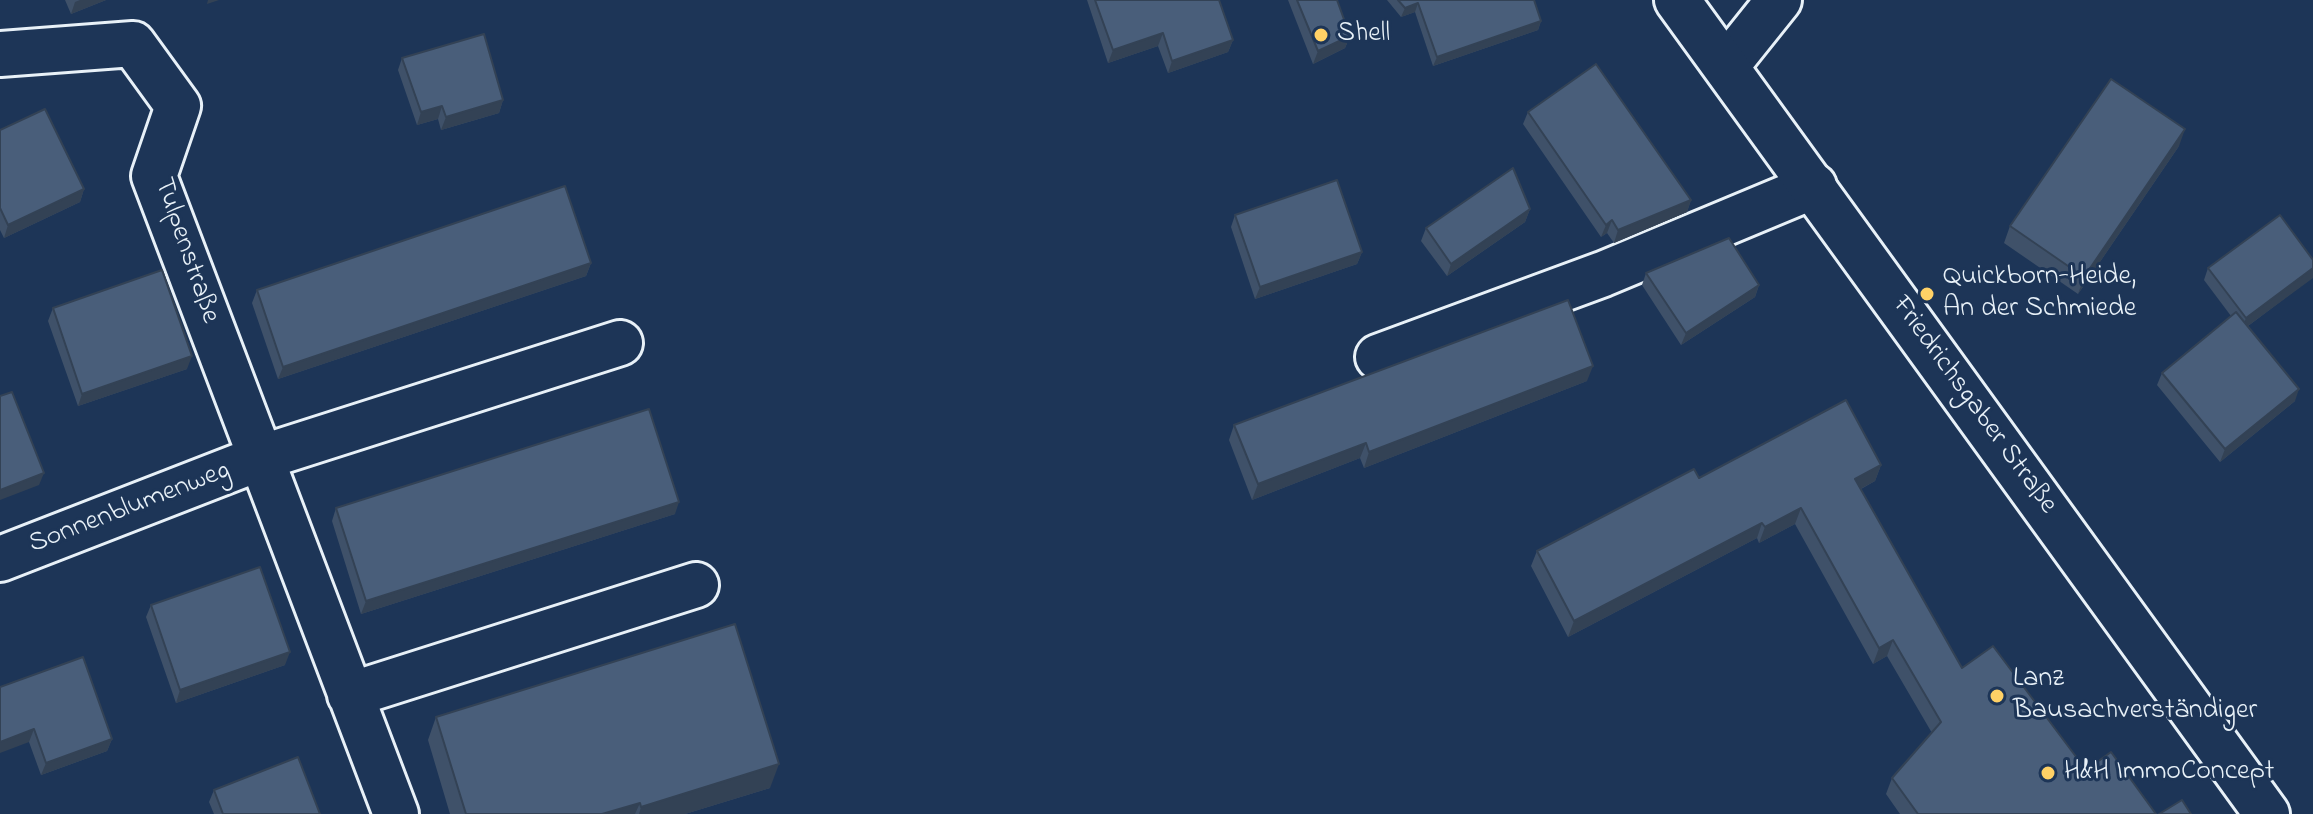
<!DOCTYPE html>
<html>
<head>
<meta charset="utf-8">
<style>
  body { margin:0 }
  canvas { display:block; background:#1d3557 }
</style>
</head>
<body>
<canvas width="2313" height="814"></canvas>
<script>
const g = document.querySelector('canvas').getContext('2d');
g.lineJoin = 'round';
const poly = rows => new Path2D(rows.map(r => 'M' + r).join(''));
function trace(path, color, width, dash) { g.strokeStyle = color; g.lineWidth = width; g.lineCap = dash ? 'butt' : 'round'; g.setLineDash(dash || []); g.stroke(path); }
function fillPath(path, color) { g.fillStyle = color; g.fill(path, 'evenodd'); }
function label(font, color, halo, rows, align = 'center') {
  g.font = font + ' "Indie Flower",sans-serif'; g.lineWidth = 6; g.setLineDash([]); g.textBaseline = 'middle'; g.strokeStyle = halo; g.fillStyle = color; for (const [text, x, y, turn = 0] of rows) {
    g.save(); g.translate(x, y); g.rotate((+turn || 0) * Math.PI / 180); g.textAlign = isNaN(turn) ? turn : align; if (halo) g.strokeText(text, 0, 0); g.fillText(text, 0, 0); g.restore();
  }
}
const minor = poly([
  [0,54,133,44,178,106,154,176,396,814],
  [1727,65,1779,0],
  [1378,357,1603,274,1814,186],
  [0,559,260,458,620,343],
  [350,695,696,585]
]);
const major = poly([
  [1677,0,2267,814]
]);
const wall = poly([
  [65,0,106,0,71,14],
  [1087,0,1219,0,1233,40,1228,52,1168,73,1158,46,1108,63],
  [1288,0,1337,0,1350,36,1345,48,1313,64],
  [1387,0,1534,0,1541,21,1538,30,1433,66,1415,12,1401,17],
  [402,58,503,100,499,113,441,130,438,119,417,125,398,70],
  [1528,112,1691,200,1687,212,1614,243,1607,233,1601,237,1523,124],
  [0,130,84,189,80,202,4,238,0,230],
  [2179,146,2078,294,2004,243,2010,226],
  [1530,209,1525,222,1447,276,1421,241,1426,228],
  [1235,215,1362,252,1357,264,1255,299,1231,227],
  [2313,260,2313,277,2248,326,2295,401,2220,462,2157,385,2162,373,2231,316,2204,280,2208,268],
  [591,263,586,276,278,379,252,303,257,290],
  [1646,273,1759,285,1755,297,1681,345,1642,285],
  [53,308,187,369,78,406,48,321],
  [1587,381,1364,468,1360,458,1252,500,1229,440,1234,425],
  [1881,465,1875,481,1861,489,1962,668,2086,770,2156,814,1900,814,1886,794,1892,778,1932,733,1887,656,1873,664,1795,524,1759,543,1757,538,1568,637,1531,566,1537,551,1699,478],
  [336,508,675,514,361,614,332,521],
  [151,605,285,665,176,703,146,617],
  [0,687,112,739,107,751,41,775,29,742],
  [436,717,770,788,685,814,450,814,428,740],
  [214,790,320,814,214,814,209,802]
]);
const shadedWall = poly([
  [80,0,106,0,71,14,75,2],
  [208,0,219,0,207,4],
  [1418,3,1415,12,1401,17,1405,8],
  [1541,21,1538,30,1433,66,1437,57],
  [1163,33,1158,46,1108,63,1113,50],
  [1350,36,1345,48,1313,64,1318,51],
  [1233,40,1228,52,1168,73,1172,61],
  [503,100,499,113,441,130,446,117],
  [442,106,438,119,417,125,421,112],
  [2185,129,2179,146,2078,294,2084,277],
  [84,189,80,202,4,238,8,225],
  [1691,200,1687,212,1614,243,1618,230],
  [1530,209,1525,222,1447,276,1451,264],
  [1612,220,1607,233,1601,237,1606,225],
  [1362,252,1357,264,1255,299,1260,287],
  [591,263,586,276,278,379,283,367],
  [2313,268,2313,278,2241,331,2246,318],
  [1759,285,1755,297,1681,345,1686,333],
  [192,356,187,369,78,406,82,394],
  [1593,366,1587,381,1364,468,1369,452],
  [2299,389,2295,401,2220,462,2225,449],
  [1366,443,1360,458,1252,500,1258,484],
  [1881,465,1875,481,1849,495,1855,479],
  [44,473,39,485,0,500,0,490],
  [679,502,675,514,361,614,366,601],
  [1801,508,1795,524,1759,543,1765,527],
  [1762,523,1757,538,1568,637,1574,621],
  [1893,640,1887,656,1873,664,1879,648],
  [290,652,285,665,176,703,180,690],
  [34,729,29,742,0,753,0,742],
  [112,739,107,751,41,775,46,763],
  [779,764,770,788,685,814,639,814,641,807],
  [640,803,635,814,602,814]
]);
const building = poly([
  [1095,0,1219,0,1233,40,1172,61,1163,33,1113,50,1095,0],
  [1297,0,1337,0,1350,36,1318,51,1297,0],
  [1398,0,1534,0,1541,21,1437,57,1418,3,1405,8,1398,0],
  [484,34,503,100,446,117,442,106,421,112,402,58,484,34],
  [1596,64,1691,200,1618,230,1612,220,1606,225,1528,112,1596,64],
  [2111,79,2185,129,2084,277,2010,226,2111,79],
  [45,109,84,189,8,225,0,208,0,130,45,109],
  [1513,168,1530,209,1451,264,1426,228,1513,168],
  [1337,180,1362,252,1260,287,1235,215,1337,180],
  [565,186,591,263,283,367,257,290,565,186],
  [2280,215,2313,260,2313,268,2246,318,2208,268,2280,215],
  [1729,238,1759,285,1686,333,1646,273,1729,238],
  [162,270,192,356,82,394,53,308,162,270],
  [1568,300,1593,366,1369,452,1366,443,1258,484,1234,425,1568,300],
  [2236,312,2299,389,2225,449,2162,373,2236,312],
  [12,392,44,473,0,490,0,396,12,392],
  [1846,400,1881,465,1855,479,1962,668,1993,646,2086,770,2111,752,2156,814,1918,814,1892,778,1941,722,1893,640,1879,648,1801,508,1765,527,1762,523,1574,621,1537,551,1694,469,1699,478,1846,400],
  [649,409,679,502,366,601,336,508,649,409],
  [260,567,290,652,180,690,151,605,260,567],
  [735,624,779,764,641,807,640,803,602,814,466,814,436,717,735,624],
  [83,657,112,739,46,763,34,729,0,742,0,687,83,657],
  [298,757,320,814,223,814,214,790,298,757],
  [2182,800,2191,814,2159,814,2182,800]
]);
const markers = [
  [1321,35,8,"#ffd166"],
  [1927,294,8,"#ffd166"],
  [1997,696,8,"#ffd166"],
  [2048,773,8,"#ffd166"]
];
const poiNames = [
  ["Shell",1337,35],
  ["Quickborn-Heide,",1943,278],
  ["An der Schmiede",1943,310],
  ["Lanz",2013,680],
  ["Bausachverständiger",2013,712],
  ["H&H ImmoConcept",2064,773]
];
const streetNames = [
  ["Tulpenstraße",185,251,71],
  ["Friedrichsgaber Straße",1973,406,54],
  ["Sonnenblumenweg",130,509,-21]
];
trace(minor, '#e8f1f8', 50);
trace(major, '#e8f1f8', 50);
trace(minor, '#1d3557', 44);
trace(major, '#1d3557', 44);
fillPath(wall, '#3f5169');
fillPath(shadedWall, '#334255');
fillPath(building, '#495e7a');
trace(building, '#334255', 2);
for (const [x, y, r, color] of markers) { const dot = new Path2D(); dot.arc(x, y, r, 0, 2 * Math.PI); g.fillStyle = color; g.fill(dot); trace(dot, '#1d3557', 3); }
label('28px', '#e8f1f8', '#1d3557', poiNames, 'left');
label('28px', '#e8f1f8', '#1d3557', streetNames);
</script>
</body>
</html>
